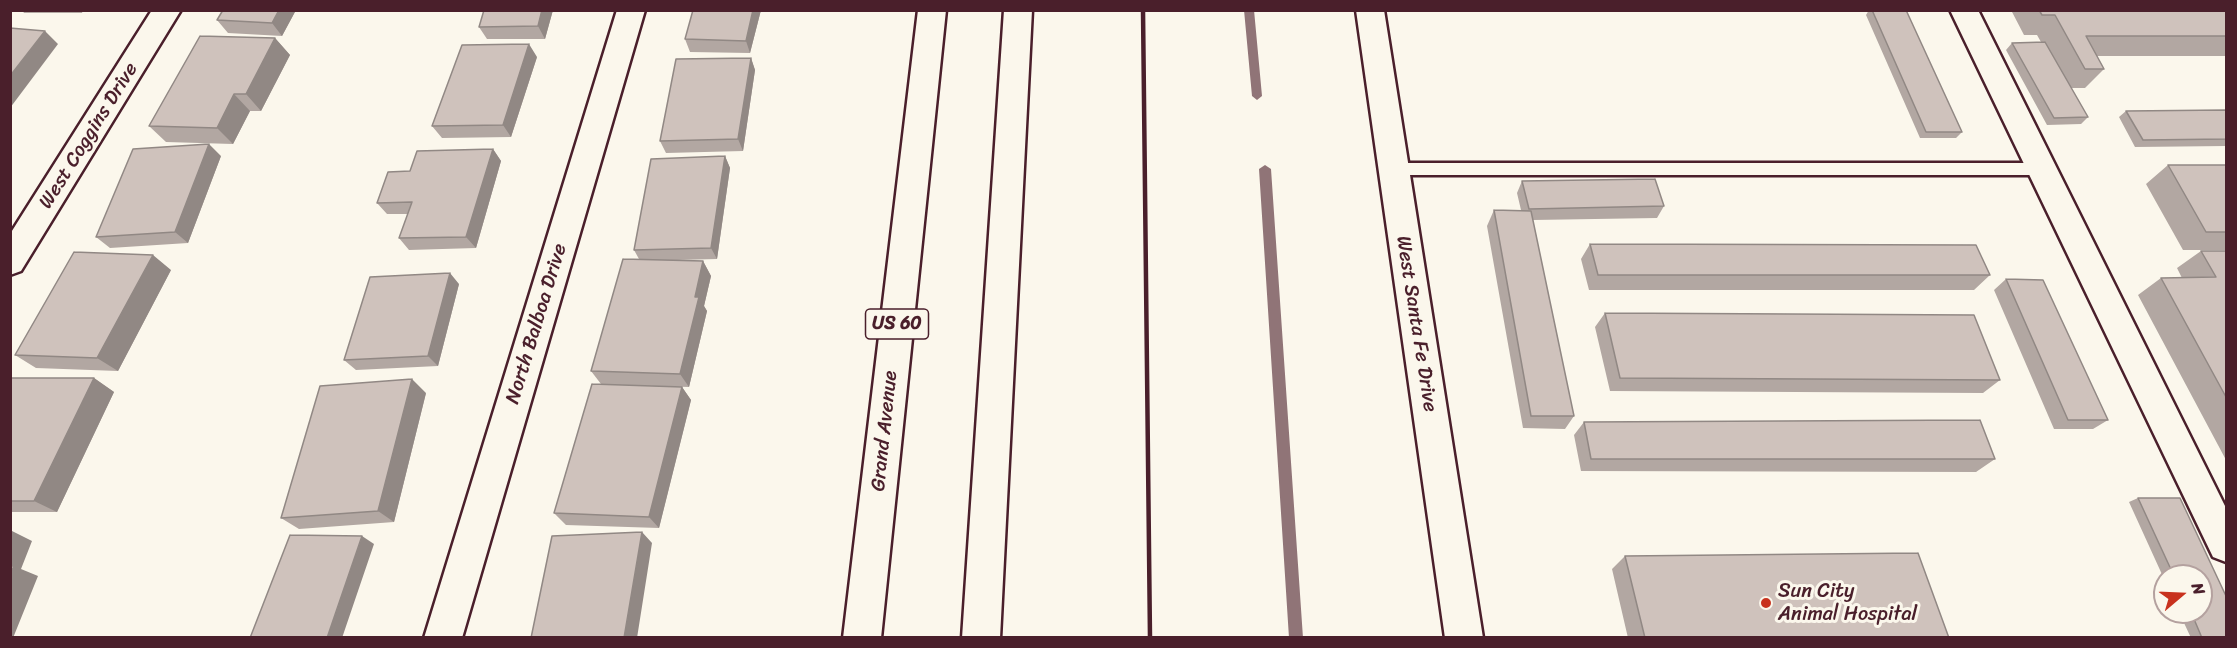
<!DOCTYPE html>
<html>
<head>
<meta charset="utf-8">
<style>
  body { margin:0 }
  #map { position:relative; width:2237px; height:648px; overflow:hidden; background:#fbf7ec; font-family:Sriracha,sans-serif }
  canvas { display:block }
  .frame { position:absolute; inset:0; border:12px solid #4a1f2b; pointer-events:none }
  .north { position:absolute; left:2153px; top:564px; width:60px; height:60px; box-sizing:border-box; background:#fbf7ec; border:2px solid #b4a19f; border-radius:50%; rotate:71deg; font-size:16px; font-weight:700; line-height:24px; text-align:center; color:#4a1f2b }
  .north::after { content:''; display:block; margin:auto; width:21px; height:27px; background:#c8321e; clip-path:polygon(50% 0,100% 100%,50% 72%,0 100%) }
</style>
</head>
<body>
<div id="map">
<canvas width="2237" height="648"></canvas>
<div class="frame"></div>
<div class="north">N</div>
</div>
<script>
const g = document.querySelector('canvas').getContext('2d');
g.lineJoin = 'round';
const poly = rows => new Path2D(rows.map(r => 'M' + r).join(''));
function fillPath(path, color) { g.fillStyle = color; g.fill(path, 'evenodd'); }
function trace(path, color, width, dash) { g.strokeStyle = color; g.lineWidth = width; g.lineCap = dash ? 'butt' : 'round'; g.setLineDash(dash || []); g.stroke(path); }
function label(font, color, halo, rows, align = 'center') {
  g.font = font + ' Sriracha,sans-serif'; g.lineWidth = 6; g.setLineDash([]); g.textBaseline = 'middle'; g.strokeStyle = halo; g.fillStyle = color; for (const [text, x, y, turn = 0] of rows) {
    g.save(); g.translate(x, y); g.rotate((+turn || 0) * Math.PI / 180); g.textAlign = isNaN(turn) ? turn : align; if (halo) g.strokeText(text, 0, 0); g.fillText(text, 0, 0); g.restore();
  }
}
const stream = poly([
  [1244,10,1254,10,1262,96,1257,100,1252,96,1244,10],
  [1265,165,1271,169,1303,638,1289,638,1259,169,1265,165]
]);
const lane = poly([
  [1393,163,2042,163,2047,165,2050,169,2047,173,2042,175,1393,175,1388,173,1385,169,1388,165,1393,163]
]);
const street = poly([
  [152,10,181,10,21,271,10,275,10,234,152,10],
  [617,10,645,10,462,638,424,638,617,10],
  [1356,10,1384,10,1483,638,1445,638,1356,10],
  [1950,10,1978,10,2226,508,2226,562,2213,557,1950,10]
]);
const highway = poly([
  [918,10,946,10,881,638,843,638,918,10],
  [1004,10,1032,10,1000,638,962,638,1004,10]
]);
const rail = poly([
  [1143,10,1150,638]
]);
const wall = poly([
  [22,10,83,10,82,13,24,13],
  [223,10,296,10,282,36,228,33,217,20],
  [484,10,553,10,545,39,487,39,479,27],
  [761,10,750,53,690,52,685,39],
  [1869,10,1906,10,1962,132,1956,138,1920,138,1866,15],
  [2011,10,2226,10,2226,58,2226,56,2097,56,2104,69,2085,88,2071,88,2088,117,2081,124,2047,125,2006,50,2012,43,2041,42,2037,35,2024,35],
  [275,38,290,55,261,111,250,111,233,144,166,142,149,126],
  [537,57,511,137,442,138,432,126],
  [751,58,755,70,743,151,666,153,660,141],
  [2226,110,2226,146,2135,147,2119,117,2126,111],
  [493,149,501,161,476,248,409,250,399,238,408,214,387,214,377,203,410,171],
  [221,156,188,243,110,248,96,237],
  [725,156,730,168,717,259,678,260,703,261,711,276,704,306,707,311,689,387,619,385,682,387,691,400,659,528,566,525,554,513,601,384,591,371,639,259,634,250],
  [2168,165,2226,165,2226,250,2183,250,2146,184],
  [1522,181,1664,206,1657,218,1533,220,1574,416,1565,429,1523,428,1487,226,1494,210,1521,210,1517,193],
  [1590,244,1990,275,1974,290,1589,290,1581,259],
  [2201,251,2226,251,2226,460,2138,295,2161,278,2182,278,2177,268],
  [171,270,118,371,36,368,15,355],
  [2006,279,2108,420,2093,429,2054,429,1994,290],
  [459,284,438,366,356,370,344,360],
  [1605,313,2000,380,1983,393,1610,391,1595,327],
  [10,378,94,378,114,392,57,512,10,512],
  [426,393,394,522,299,529,281,518],
  [1584,422,1995,459,1976,472,1581,471,1574,435],
  [2138,498,2180,498,2226,596,2226,638,2191,638,2179,612,2201,612,2201,576,2165,576,2165,581,2129,502],
  [1625,556,1949,638,1628,638,1612,569]
]);
const shadedWall = poly([
  [279,10,296,10,282,36,272,23],
  [542,10,553,10,545,39,538,26],
  [753,10,761,10,750,53,746,41],
  [45,31,58,44,10,108,10,76],
  [275,38,290,55,261,111,246,94],
  [529,44,537,57,511,137,503,125],
  [751,58,755,70,743,151,738,139],
  [234,94,250,111,233,144,217,128],
  [209,144,221,156,188,243,175,232],
  [493,149,501,161,476,248,466,237],
  [725,156,730,168,717,259,711,248],
  [153,255,171,270,118,371,97,358],
  [703,261,711,276,704,306,707,311,689,387,680,374,695,297],
  [450,273,459,284,438,366,428,356],
  [94,378,114,392,57,512,34,501],
  [412,379,426,393,394,522,378,511],
  [682,387,691,400,659,528,649,517],
  [10,530,32,541,21,569,38,576,13,638,10,638],
  [642,532,652,543,637,638,624,638],
  [362,536,374,544,342,638,327,638]
]);
const building = poly([
  [223,10,279,10,272,23,217,20,223,10],
  [484,10,542,10,538,26,479,27,484,10],
  [693,10,753,10,746,41,685,39,693,10],
  [1872,10,1906,10,1962,132,1926,132,1872,10],
  [2039,10,2226,10,2226,36,2086,36,2104,69,2085,69,2055,15,2042,15,2039,10],
  [10,28,45,31,10,76,10,28],
  [200,36,275,38,246,94,234,94,217,128,149,126,200,36],
  [2045,42,2088,117,2054,118,2012,43,2045,42],
  [529,44,503,125,432,126,462,45,529,44],
  [751,58,738,139,660,141,676,59,751,58],
  [2226,110,2226,139,2143,140,2126,111,2226,110],
  [209,144,175,232,96,237,133,149,209,144],
  [493,149,466,237,399,238,412,202,377,203,388,172,410,171,417,151,493,149],
  [725,156,711,248,634,250,651,159,725,156],
  [2168,165,2226,165,2226,232,2206,232,2168,165],
  [1655,179,1664,206,1529,209,1522,181,1655,179],
  [1494,210,1531,211,1574,416,1531,416,1494,210],
  [1590,244,1976,245,1990,275,1598,275,1590,244],
  [2201,251,2226,251,2226,397,2161,278,2216,277,2201,251],
  [74,252,153,255,97,358,15,355,74,252],
  [623,259,703,261,695,297,699,297,680,374,591,371,623,259],
  [450,273,428,356,344,360,370,277,450,273],
  [2006,279,2043,280,2108,420,2068,420,2006,279],
  [1605,313,1974,315,2000,380,1620,378,1605,313],
  [10,378,94,378,34,501,10,501,10,378],
  [412,379,378,511,281,518,320,386,412,379],
  [592,384,682,387,649,517,554,513,592,384],
  [1980,420,1995,459,1591,459,1584,422,1980,420],
  [2138,498,2180,498,2226,596,2226,638,2202,638,2191,612,2201,612,2201,576,2174,576,2138,498],
  [642,532,624,638,531,638,552,536,642,532],
  [290,535,362,536,327,638,250,638,290,535],
  [1918,553,1949,638,1645,638,1625,556,1918,553],
  [10,566,14,566,10,574,10,566]
]);
const markers = [
  [1766,603,6,"#c8321e"]
];
const shields = [
  [897,324,63]
];
const shieldNames = [
  ["US 60",897,324]
];
const streetNames = [
  ["West Coggins Drive",89,136,-58],
  ["North Balboa Drive",537,324,-73],
  ["West Santa Fe Drive",1416,324,81],
  ["Grand Avenue",885,431,-84]
];
const poiNames = [
  ["Sun City",1778,592],
  ["Animal Hospital",1778,615]
];
fillPath(stream, '#907477');
trace(lane, '#4a1f2b', 5);
trace(street, '#4a1f2b', 5);
trace(highway, '#4a1f2b', 5);
fillPath(lane, '#fbf7ec');
fillPath(street, '#fbf7ec');
fillPath(highway, '#fbf7ec');
trace(rail, '#4a1f2b', 4.5);
fillPath(wall, '#b2a7a2');
fillPath(shadedWall, '#918884');
fillPath(building, '#cfc2bc');
trace(building, '#918884', 1.5);
for (const [x, y, r, color] of markers) { const dot = new Path2D(); dot.arc(x, y, r, 0, 2 * Math.PI); g.fillStyle = color; g.fill(dot); trace(dot, '#fbf7ec', 2); }
for (const [x, y, w] of shields) { const box = new Path2D(); box.roundRect(x - w / 2, y - 15, w, 30, 4.5); g.fillStyle = '#fbf7ec'; g.fill(box); trace(box, '#4a1f2b', 1.5); }
label('bold 18px', '#4a1f2b', null, shieldNames);
label('20px', '#4a1f2b', '#fbf7ec', streetNames);
label('20px', '#4a1f2b', '#fbf7ec', poiNames, 'left');
</script>
</body>
</html>
